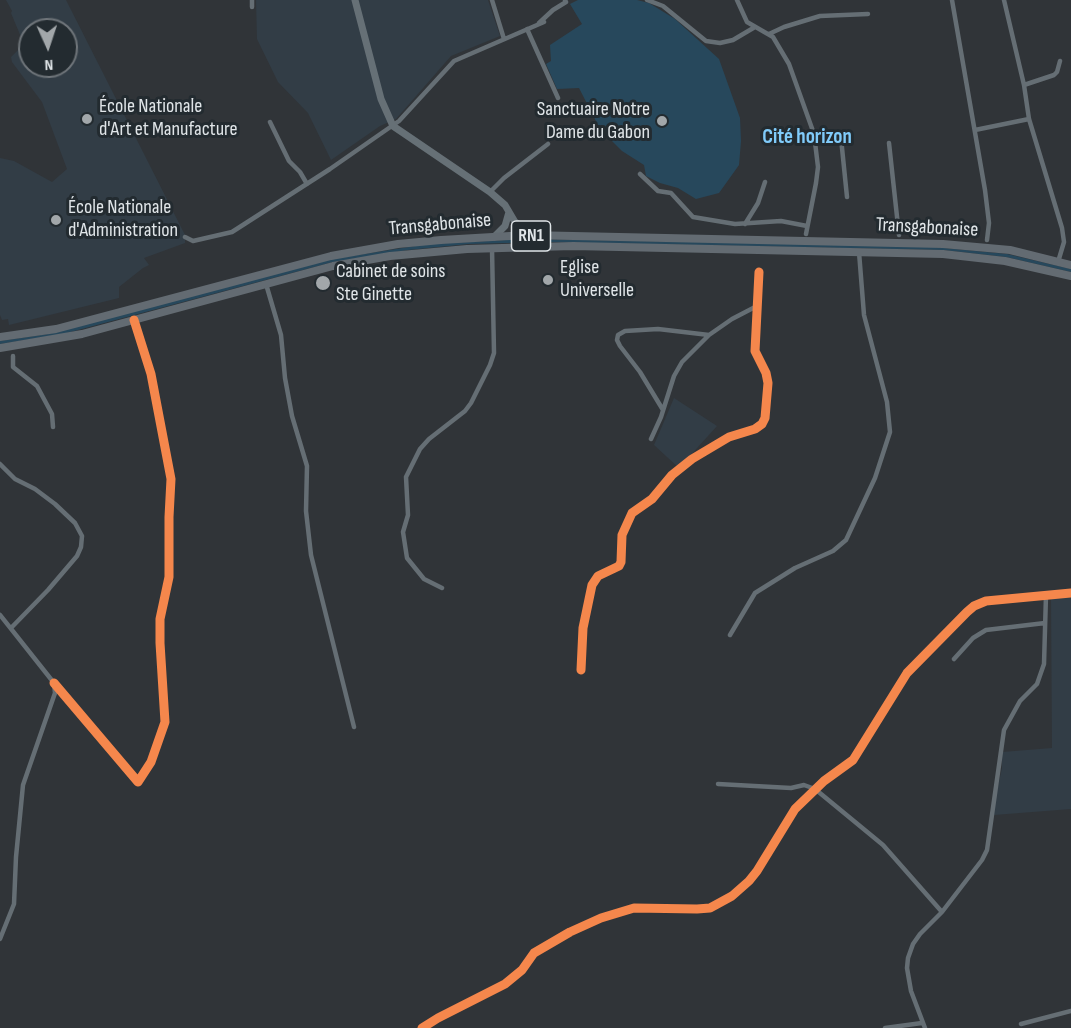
<!DOCTYPE html>
<html>
<head>
<meta charset="utf-8">
<style>
  body { margin:0 }
  #map { position:relative; width:1071px; height:1028px; overflow:hidden; background:#303438; font-family:"Sofia Sans Condensed",sans-serif }
  canvas { display:block }
  .north { position:absolute; left:18px; top:18px; width:60px; height:60px; box-sizing:border-box; background:#232b30; border:2px solid #6f757a; border-radius:50%; rotate:177deg; font-size:16px; font-weight:700; line-height:24px; text-align:center; color:#e0e5e8 }
  .north::after { content:''; display:block; margin:auto; width:21px; height:27px; background:#a2a7aa; clip-path:polygon(50% 0,100% 100%,50% 72%,0 100%) }
</style>
</head>
<body>
<div id="map">
<canvas width="1071" height="1028"></canvas>
<div class="north">N</div>
</div>
<script>
const g = document.querySelector('canvas').getContext('2d');
g.lineJoin = 'round';
function fillPath(path, color) { g.fillStyle = color; g.fill(path, 'evenodd'); }
const poly = rows => new Path2D(rows.map(r => 'M' + r).join(''));
function trace(path, color, width, dash) { g.strokeStyle = color; g.lineWidth = width; g.lineCap = dash ? 'butt' : 'round'; g.setLineDash(dash || []); g.stroke(path); }
function label(font, color, halo, rows, align = 'center') {
  g.font = font + ' "Sofia Sans Condensed",sans-serif'; g.lineWidth = 6; g.setLineDash([]); g.textBaseline = 'middle'; g.strokeStyle = halo; g.fillStyle = color; for (const [text, x, y, turn = 0] of rows) {
    g.save(); g.translate(x, y); g.rotate((+turn || 0) * Math.PI / 180); g.textAlign = isNaN(turn) ? turn : align; if (halo) g.strokeText(text, 0, 0); g.fillText(text, 0, 0); g.restore();
  }
}
const built = poly([
  [6,0,66,0,185,235,185,243,144,258,149,265,143,268,119,287,119,298,9,325,8,319,2,320,0,315,0,158,14,161,52,182,67,169,42,102,12,62,11,57,20,48,21,37,11,13,12,11],
  [30,30,66,30,66,66,30,66],
  [256,0,488,0,500,36,451,56,396,119,380,126,331,160,308,113,278,82,257,39],
  [674,398,717,426,679,468,654,445],
  [1071,597,1071,809,994,815,995,800,1002,768,1002,752,1052,748,1051,598]
]);
const green = poly([
  [578,0,637,0,649,3,675,19,719,59,740,118,741,141,739,165,719,193,696,199,678,188,660,183,646,176,644,165,622,151,600,129,579,88,557,89,546,64,551,61,550,45,582,24,570,4],
  [528,239,924,246,1007,254,1071,269,1071,272,1006,257,943,250,544,242,469,244,408,250,333,262,63,334,0,344,0,341,48,334,332,259,428,244]
]);
const street = poly([
  [492,0,504,39],
  [647,0,663,6,706,41,720,43,733,40,755,27],
  [737,0,747,22,773,37,789,64,814,134,818,167,816,183,806,234],
  [952,0,985,190,989,223,987,240],
  [1004,0,1024,85,1029,119,1062,228,1064,242,1058,262],
  [252,7,252,0],
  [539,23,553,10,566,2,565,0],
  [527,29,558,98],
  [769,34,784,27,820,16,868,14],
  [1024,85,1054,75,1057,72,1060,61],
  [270,122,289,161,300,172,307,184],
  [975,130,1029,119],
  [814,134,833,132,841,138,847,197],
  [889,143,899,235],
  [640,174,658,191,671,193,693,217,735,224,781,221,807,226],
  [490,192,504,178,548,144],
  [745,224,758,203,765,182],
  [185,237,193,241,232,232,330,169,399,121,454,61,544,22],
  [266,284,281,335,285,378,292,416,307,466,306,511,311,555,354,727],
  [13,356,13,367,37,386,52,414,53,427],
  [663,410,640,372,620,346,617,340,618,335,625,331,658,329,709,335,732,319,757,306],
  [651,439,661,417,674,376,682,362,709,335],
  [0,464,15,479,35,489,55,504,75,523,82,536,81,547,77,556,48,590,11,628],
  [442,588,424,579,407,558,403,532,408,515,406,477,420,449,429,439,465,411,471,403,490,365,494,353,492,248],
  [0,615,54,683,55,693,23,785,16,857,14,904,0,939],
  [730,635,755,593,795,568,833,551,846,540,875,478,890,432,887,402,864,315,859,252],
  [954,659,973,638,986,630,1045,623],
  [581,670,583,628,592,585,598,576,619,566,621,562,622,535,632,513,652,499,672,475,692,459,729,437,755,429,762,424,765,418,768,383,766,373,755,351,759,272],
  [54,683,138,782,151,762,165,722,160,643,160,619,169,577,169,517,171,479,151,374,134,320],
  [718,784,791,788,804,785,815,789,883,845,942,912,920,934,913,944,908,958,907,968,911,991,925,1028],
  [942,912,982,860,987,850,1004,730,1020,701,1037,684,1044,664,1046,595],
  [1021,1024,1071,1011],
  [422,1028,438,1018,505,984,522,970,534,953,570,932,601,918,634,908,697,909,710,908,732,896,749,881,757,871,795,809,824,781,853,760,907,673,967,612,974,606,986,601,1071,593],
  [885,1028,922,1023]
]);
const secondary = poly([
  [355,0,381,99,393,126,490,192,505,205,515,222,528,231,535,233],
  [494,237,505,226,509,212]
]);
const highway = poly([
  [0,337,56,329,331,256,398,244,441,240,527,235,943,244,1010,250,1071,265],
  [0,348,82,334,333,266,390,256,467,249,573,246,943,254,1005,261,1071,276]
]);
const cycleway = poly([
  [581,670,583,628,592,585,598,576,619,566,621,562,622,535,632,513,652,499,672,475,692,459,729,437,755,429,762,424,765,418,768,383,766,373,755,351,759,272],
  [54,683,138,782,151,762,165,722,160,643,160,619,169,577,169,517,171,479,151,374,134,320],
  [422,1028,438,1018,505,984,522,970,534,953,570,932,601,918,634,908,697,909,710,908,732,896,749,881,757,871,795,809,824,781,853,760,907,673,967,612,974,606,986,601,1071,593]
]);
const markers = [
  [87,119,6,"#a2a7aa"],
  [662,121,6,"#a2a7aa"],
  [56,220,6,"#a2a7aa"],
  [548,280,6,"#a2a7aa"],
  [323,283,8,"#a2a7aa"]
];
const shields = [
  [531,236,39]
];
const shieldNames = [
  ["RN1",531,236]
];
const poiNames = [
  ["École Nationale",99,107],
  ["d'Art et Manufacture",99,130],
  ["Sanctuaire Notre",650,110,"right"],
  ["Dame du Gabon",650,133,"right"],
  ["École Nationale",68,208],
  ["d'Administration",68,231],
  ["Eglise",560,268],
  ["Universelle",560,291],
  ["Cabinet de soins",336,272],
  ["Ste Ginette",336,295]
];
const streetNames = [
  ["Transgabonaise",440,225,-5],
  ["Transgabonaise",927,228,3]
];
const neighbourhoodNames = [
  ["Cité horizon",807,138]
];
fillPath(built, '#323d46');
fillPath(green, '#27485c');
trace(street, '#656e74', 4.5);
trace(secondary, '#667076', 7);
trace(highway, '#636b72', 8);
trace(cycleway, '#f5874c', 9);
for (const [x, y, r, color] of markers) { const dot = new Path2D(); dot.arc(x, y, r, 0, 2 * Math.PI); g.fillStyle = color; g.fill(dot); trace(dot, '#232b30', 2); }
for (const [x, y, w] of shields) { const box = new Path2D(); box.roundRect(x - w / 2, y - 15, w, 30, 4.5); g.fillStyle = '#232b30'; g.fill(box); trace(box, '#e0e5e8', 1.5); }
label('bold 18px', '#e0e5e8', null, shieldNames);
label('20px', '#e0e5e8', '#232b30', poiNames, 'left');
label('20px', '#e0e5e8', '#232b30', streetNames);
label('bold 21px', '#80cbfa', '#232b30', neighbourhoodNames);
</script>
</body>
</html>
